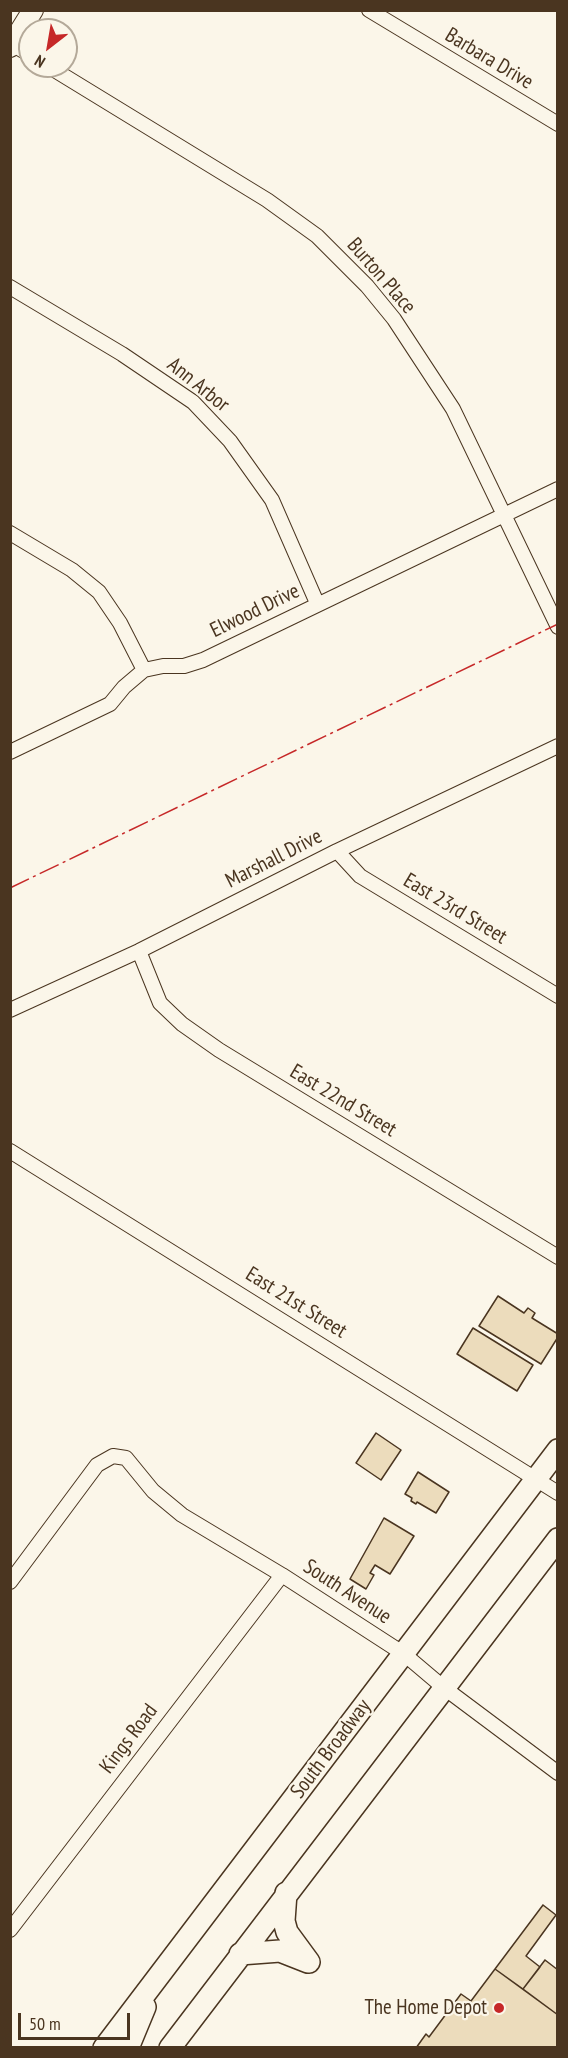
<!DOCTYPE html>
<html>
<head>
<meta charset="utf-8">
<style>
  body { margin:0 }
  #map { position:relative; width:568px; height:2058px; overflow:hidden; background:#fbf6e9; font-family:"PT Sans Narrow",sans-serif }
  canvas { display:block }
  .frame { position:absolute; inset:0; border:12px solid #4a3520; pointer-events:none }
  .north { position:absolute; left:18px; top:18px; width:60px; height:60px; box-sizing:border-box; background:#fbf6e9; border:2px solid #b4a999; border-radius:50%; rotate:211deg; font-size:16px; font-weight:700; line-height:24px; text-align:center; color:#4a3520 }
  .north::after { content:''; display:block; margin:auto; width:21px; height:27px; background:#c62828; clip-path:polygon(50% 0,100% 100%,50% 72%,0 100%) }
  .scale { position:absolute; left:18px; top:2013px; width:112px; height:27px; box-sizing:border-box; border:3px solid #4a3520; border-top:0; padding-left:8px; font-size:18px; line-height:21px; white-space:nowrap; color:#4a3520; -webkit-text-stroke:4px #fbf6e9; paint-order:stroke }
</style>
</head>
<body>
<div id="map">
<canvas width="568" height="2058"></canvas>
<div class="frame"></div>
<div class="north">N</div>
<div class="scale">50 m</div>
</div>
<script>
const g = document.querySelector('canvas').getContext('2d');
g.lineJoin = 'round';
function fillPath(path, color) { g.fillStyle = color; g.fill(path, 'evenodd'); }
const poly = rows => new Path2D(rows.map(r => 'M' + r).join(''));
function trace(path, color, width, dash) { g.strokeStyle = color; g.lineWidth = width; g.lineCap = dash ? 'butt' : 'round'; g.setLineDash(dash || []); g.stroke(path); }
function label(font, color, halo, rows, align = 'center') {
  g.font = font + ' "PT Sans Narrow",sans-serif'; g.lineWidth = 4.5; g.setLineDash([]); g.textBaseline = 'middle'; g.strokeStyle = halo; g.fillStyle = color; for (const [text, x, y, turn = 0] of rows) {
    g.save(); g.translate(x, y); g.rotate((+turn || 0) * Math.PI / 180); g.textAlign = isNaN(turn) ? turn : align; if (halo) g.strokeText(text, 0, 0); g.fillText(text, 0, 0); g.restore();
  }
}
const building = poly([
  [498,1296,524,1313,528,1308,535,1313,532,1318,558,1334,558,1337,541,1364,479,1326,498,1296],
  [473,1328,533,1365,517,1391,457,1354,473,1328],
  [376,1433,401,1450,381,1480,356,1463,376,1433],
  [418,1472,449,1492,436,1513,417,1502,416,1504,411,1501,412,1498,405,1494,418,1472],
  [384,1518,414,1536,390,1574,375,1565,370,1573,374,1575,366,1589,350,1579,384,1518],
  [543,1905,556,1915,526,1956,540,1967,523,1989,495,1969,543,1905],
  [545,1960,558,1970,558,2015,523,1989,545,1960],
  [495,1969,558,2015,558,2048,416,2048,426,2034,429,2037,461,1994,471,2001,495,1969]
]);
const minor = poly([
  [369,10,558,124],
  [12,44,30,55],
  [48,66,267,200,317,236,367,286,394,319,453,409,558,627],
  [10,287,122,354,193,402,230,441,272,500,317,603],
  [10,533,72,570,99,592,120,623,144,670],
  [10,752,110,704,124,687,144,670,163,666,184,666,203,660,558,489],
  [337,851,360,876,558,996],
  [139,951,160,1003,182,1024,219,1050,558,1257],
  [10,1010,139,951,337,851,558,746],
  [10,1151,558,1493],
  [10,1582,97,1465,113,1456,126,1458,153,1491,182,1515,282,1575,404,1654,443,1687,558,1773],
  [10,1930,282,1575]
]);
const secondary = poly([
  [10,47,33,10]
]);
const primary = poly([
  [286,1893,284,1921,287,1932,309,1962],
  [240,1954,280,1951,308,1962],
  [104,2048,558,1450],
  [128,2048,145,2007],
  [170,2048,558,1539]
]);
const power = poly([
  [10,888,558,624]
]);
const markers = [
  [499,2008,6,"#c62828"]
];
const streetNames = [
  ["Barbara Drive",489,59,31],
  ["Burton Place",381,276,49],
  ["Ann Arbor",198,385,39],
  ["Elwood Drive",255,611,-26],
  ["Marshall Drive",274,859,-27],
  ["East 23rd Street",455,909,31],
  ["East 22nd Street",343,1101,31],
  ["East 21st Street",296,1303,32],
  ["South Avenue",347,1592,33],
  ["Kings Road",129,1739,-53],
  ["South Broadway",331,1749,-53]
];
const poiNames = [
  ["The Home Depot",487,2008]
];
fillPath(building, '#ecdcbc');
trace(building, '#4a3520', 1.5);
trace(minor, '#4a3520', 16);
trace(secondary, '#4a3520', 22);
trace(primary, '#4a3520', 24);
trace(minor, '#fbf6e9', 14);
trace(secondary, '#fbf6e9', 20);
trace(primary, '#fbf6e9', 21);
trace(power, '#c62828', 1.5, [21, 4.5, 3, 4.5]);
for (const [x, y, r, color] of markers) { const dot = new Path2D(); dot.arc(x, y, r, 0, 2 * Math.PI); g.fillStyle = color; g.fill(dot); trace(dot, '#fbf6e9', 2); }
label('21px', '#4a3520', '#fbf6e9', streetNames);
label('21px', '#4a3520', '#fbf6e9', poiNames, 'right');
</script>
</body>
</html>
